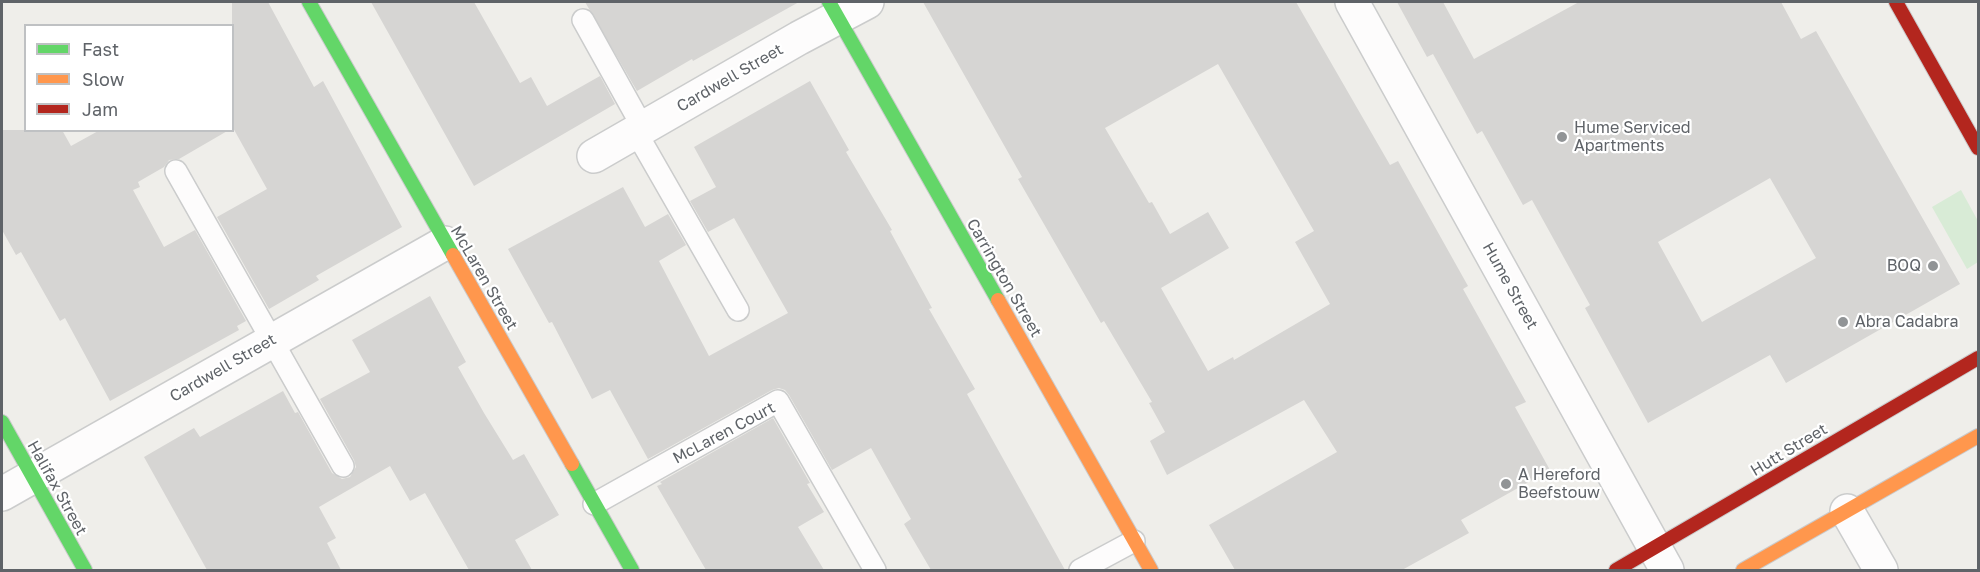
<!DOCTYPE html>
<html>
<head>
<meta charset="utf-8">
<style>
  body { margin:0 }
  #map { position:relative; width:1980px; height:572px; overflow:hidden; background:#efeeea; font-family:"Golos Text",sans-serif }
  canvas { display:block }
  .frame { position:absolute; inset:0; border:3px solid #5f6368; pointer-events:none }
  .legend { position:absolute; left:24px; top:24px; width:210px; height:108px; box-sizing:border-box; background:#fff; border:2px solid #bfc1c3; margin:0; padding:8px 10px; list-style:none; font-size:18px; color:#5f6368 }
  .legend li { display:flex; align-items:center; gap:12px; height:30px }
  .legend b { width:30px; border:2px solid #bfc1c3 }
</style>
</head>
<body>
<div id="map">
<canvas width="1980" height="572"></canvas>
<div class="frame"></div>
<ul class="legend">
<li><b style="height:8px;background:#63d668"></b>Fast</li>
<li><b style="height:8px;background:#ff974d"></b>Slow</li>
<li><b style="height:8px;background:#b3261e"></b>Jam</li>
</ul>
</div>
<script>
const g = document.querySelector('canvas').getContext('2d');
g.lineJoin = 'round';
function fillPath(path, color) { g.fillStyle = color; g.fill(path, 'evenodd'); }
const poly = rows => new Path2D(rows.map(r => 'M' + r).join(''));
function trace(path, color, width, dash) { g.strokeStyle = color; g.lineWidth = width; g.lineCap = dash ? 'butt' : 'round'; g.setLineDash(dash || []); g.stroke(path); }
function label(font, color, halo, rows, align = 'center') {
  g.font = font + ' "Golos Text",sans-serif'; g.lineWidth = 4.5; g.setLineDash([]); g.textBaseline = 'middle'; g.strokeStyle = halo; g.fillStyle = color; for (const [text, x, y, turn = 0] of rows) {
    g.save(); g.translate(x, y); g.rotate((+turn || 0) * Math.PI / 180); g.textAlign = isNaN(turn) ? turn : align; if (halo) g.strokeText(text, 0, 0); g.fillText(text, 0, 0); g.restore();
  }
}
const green = poly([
  [1961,190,1978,221,1978,262,1967,269,1932,207]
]);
const building = poly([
  [232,2,268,2,314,87,323,81,402,227,316,276,319,280,269,309,217,217,267,189,232,126],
  [371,2,474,2,520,83,531,77,547,106,600,76,615,104,474,186],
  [585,2,799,2,693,61,692,59,637,91],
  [923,2,1296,2,1390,165,1398,161,1468,286,1463,289,1526,402,1515,407,1550,470,1461,520,1469,533,1402,570,1235,570,1209,525,1337,452,1304,400,1167,475,1150,441,1165,432,1149,403,1152,402,1104,321,1101,323,1018,179,1022,177],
  [1218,64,1314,231,1295,242,1330,304,1234,360,1233,357,1208,371,1161,288,1229,248,1208,212,1170,234,1152,202,1149,203,1105,128],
  [1397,2,1443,2,1474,59,1579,2,1781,2,1801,39,1816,31,1960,284,1786,383,1770,355,1648,423,1585,308,1590,305,1532,200,1523,205,1482,131,1477,134,1433,54,1427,57],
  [1770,178,1816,258,1702,322,1658,242],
  [810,81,849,150,846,152,892,230,890,231,932,308,929,309,975,389,967,394,1065,570,931,570,904,524,911,519,871,448,832,470,789,395,785,390,779,388,772,390,648,459,610,390,592,399,552,322,549,323,508,249,623,187,645,227,668,214,686,245,659,261,709,356,788,313,734,218,708,232,690,201,716,187,694,147],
  [2,130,62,130,71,146,100,130,229,130,179,159,169,160,164,167,138,182,140,187,133,190,164,247,195,230,246,321,237,326,239,330,110,401,65,318,60,321,21,252,16,255,2,230],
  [430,296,466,362,458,367,484,413,513,460,524,454,559,515,515,540,532,570,469,570,425,493,410,501,390,466,319,507,336,538,327,543,341,570,207,570,144,457,194,428,200,437,283,391,295,413,298,412,332,473,342,479,350,477,356,467,354,460,320,399,370,372,352,340],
  [773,418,810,483,807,484,824,512,798,527,824,570,706,570,657,486,662,484,660,482]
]);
const lane = poly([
  [583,20,643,128],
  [636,132,738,310],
  [176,171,343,466],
  [594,504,778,401,875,570],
  [1080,570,1134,541]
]);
const street = poly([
  [1352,2,1667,570],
  [594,156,799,38,867,2],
  [2,494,445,243],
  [1847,511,1881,570]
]);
const fast = poly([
  [309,2,453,255],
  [829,2,998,300],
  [2,422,85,570],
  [572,464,632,570]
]);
const slow = poly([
  [453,255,572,464],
  [998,300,1151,570],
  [1743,570,1978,436]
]);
const jam = poly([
  [1896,2,1978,148],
  [1616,570,1978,358]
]);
const markers = [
  [1562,137,6,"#919496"],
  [1933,266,6,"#919496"],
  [1843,322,6,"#919496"],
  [1506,484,6,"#919496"]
];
const streetNames = [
  ["Cardwell Street",730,78,-30],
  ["McLaren Street",484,278,60],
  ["Carrington Street",1004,278,60],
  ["Hume Street",1510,286,61],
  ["Cardwell Street",223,368,-30],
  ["McLaren Court",724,433,-28],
  ["Hutt Street",1789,450,-31],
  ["Halifax Street",57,488,61]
];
const poiNames = [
  ["Hume Serviced",1574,128],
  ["Apartments",1574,146],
  ["BOQ",1921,266,"right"],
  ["Abra Cadabra",1855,322],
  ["A Hereford",1518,475],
  ["Beefstouw",1518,493]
];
fillPath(green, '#d8ebd6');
fillPath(building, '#d6d5d3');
trace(lane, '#cbcccc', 24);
trace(street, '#cbcccc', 36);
trace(fast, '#cacacb', 16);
trace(slow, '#cacacb', 16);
trace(jam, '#cacacb', 16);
trace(lane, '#fdfcfc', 21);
trace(street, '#fdfcfc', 33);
trace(fast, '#63d668', 14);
trace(slow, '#ff974d', 14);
trace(jam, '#b3261e', 14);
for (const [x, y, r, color] of markers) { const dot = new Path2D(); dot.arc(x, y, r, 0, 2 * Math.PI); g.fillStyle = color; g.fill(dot); trace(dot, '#fff', 2); }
label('16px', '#5f6368', '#fff', streetNames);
label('16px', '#5f6368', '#fff', poiNames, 'left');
</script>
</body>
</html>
